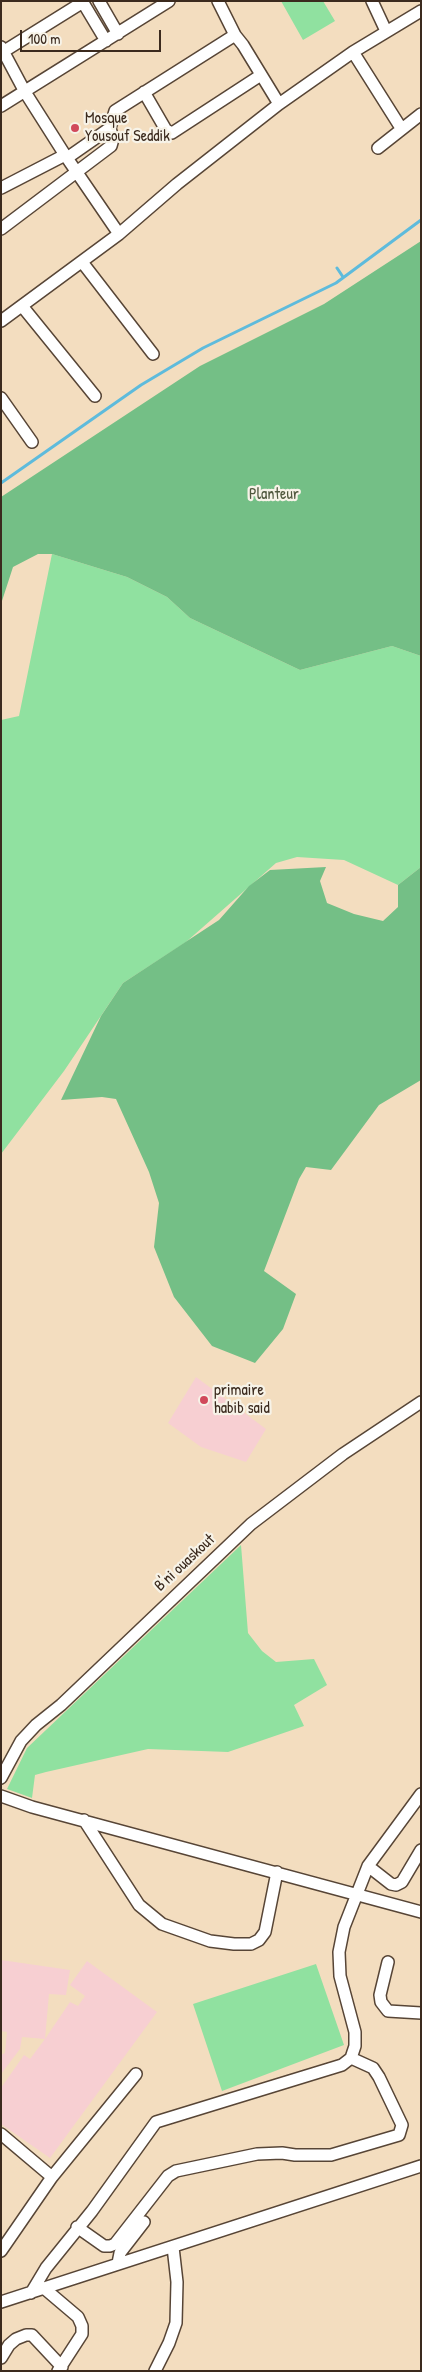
<!DOCTYPE html>
<html>
<head>
<meta charset="utf-8">
<style>
  body { margin:0 }
  #map { position:relative; width:422px; height:2372px; overflow:hidden; background:#f3ddbf; font-family:"Patrick Hand",sans-serif }
  canvas { display:block }
  .frame { position:absolute; inset:0; border:2px solid #3b2a1e; pointer-events:none }
  .scale { position:absolute; left:20px; top:30px; width:141px; height:22px; box-sizing:border-box; border:2px solid #3b2a1e; border-top:0; padding-left:6px; font-size:15px; line-height:18px; white-space:nowrap; color:#3b2a1e; -webkit-text-stroke:4px #f7f3e8; paint-order:stroke }
</style>
</head>
<body>
<div id="map">
<canvas width="422" height="2372"></canvas>
<div class="frame"></div>
<div class="scale">100 m</div>
</div>
<script>
const g = document.querySelector('canvas').getContext('2d');
g.lineJoin = 'round';
function fillPath(path, color) { g.fillStyle = color; g.fill(path, 'evenodd'); }
const poly = rows => new Path2D(rows.map(r => 'M' + r).join(''));
function trace(path, color, width, dash) { g.strokeStyle = color; g.lineWidth = width; g.lineCap = dash ? 'butt' : 'round'; g.setLineDash(dash || []); g.stroke(path); }
function label(font, color, halo, rows, align = 'center') {
  g.font = font + ' "Patrick Hand",sans-serif'; g.lineWidth = 4.5; g.setLineDash([]); g.textBaseline = 'middle'; g.strokeStyle = halo; g.fillStyle = color; for (const [text, x, y, turn = 0] of rows) {
    g.save(); g.translate(x, y); g.rotate((+turn || 0) * Math.PI / 180); g.textAlign = isNaN(turn) ? turn : align; if (halo) g.strokeText(text, 0, 0); g.fillText(text, 0, 0); g.restore();
  }
}
const built = poly([
  [196,1377,266,1429,246,1462,201,1447,168,1423],
  [1,1960,70,1970,66,1995,49,1994,45,2039,70,2002,78,2006,85,1996,70,1985,87,1961,157,2012,50,2158,1,2124,1,2088,24,2055,30,2059,45,2039,22,2037,20,2049,1,2074,1,2055,5,2053,7,2032,1,2031]
]);
const green = poly([
  [281,1,323,1,335,21,303,40],
  [52,554,127,577,167,597,190,618,300,670,392,646,421,656,421,867,398,885,344,860,297,857,276,863,186,942,123,983,64,1071,1,1154,1,720,19,716],
  [241,1545,248,1633,262,1651,276,1662,314,1659,327,1685,294,1705,304,1726,228,1752,148,1749,46,1772,35,1775,32,1798,7,1789,27,1748],
  [316,1964,344,2045,222,2091,193,2004]
]);
const forest = poly([
  [421,241,421,656,392,646,300,670,190,618,167,597,127,577,52,554,38,554,13,567,1,604,1,497,200,366,324,304],
  [326,867,320,881,327,903,354,914,383,921,398,907,398,885,421,867,421,1080,379,1105,331,1170,306,1167,299,1179,264,1271,296,1294,283,1329,255,1363,212,1346,174,1297,154,1247,159,1203,149,1172,116,1099,102,1097,61,1100,101,1016,123,983,219,920,249,886,270,870]
]);
const stream = poly([
  [337,268,343,277],
  [1,483,141,385,203,348,336,283,421,220]
]);
const minor = poly([
  [82,1,106,41],
  [99,1,118,34],
  [218,1,235,35,243,45,279,104],
  [372,1,386,31],
  [1,47,25,92,65,155,119,234],
  [353,52,401,128],
  [1,53,83,2],
  [144,92,166,130,172,133,261,75],
  [1,106,169,1],
  [110,128,115,111,235,35],
  [378,148,421,114],
  [1,188,65,155],
  [1,229,111,146,113,139,110,128,67,158],
  [82,262,153,354],
  [22,306,95,396],
  [1,321,119,234,177,184,279,104,353,52,421,11],
  [1,398,32,442],
  [1,1778,21,1741,36,1725,61,1705,251,1524,343,1454,421,1402],
  [1,1796,32,1807,421,1912],
  [84,1820,139,1905,162,1924,210,1941,234,1944,251,1944,259,1940,265,1932,277,1872],
  [368,1866,391,1884,396,1885,402,1882,421,1850],
  [388,1962,380,1995,381,2002,388,2011,421,2013],
  [1,2134,52,2177],
  [77,2227,104,2246,110,2246,115,2244,168,2176,176,2171,257,2154,282,2153,295,2155,331,2155,399,2135,402,2125,379,2077,373,2068,351,2058],
  [1,2251,52,2177,136,2074],
  [118,2263,120,2253,144,2222],
  [45,2289,78,2317,82,2326,82,2334,58,2371],
  [31,2293,46,2268,92,2211,156,2122,342,2065,351,2058,355,2046,355,2032,340,1976,339,1952,344,1927,368,1866,421,1794],
  [1,2302,421,2166],
  [1,2358,9,2345,16,2339,26,2335,32,2335,62,2367],
  [155,2371,169,2343,176,2323,177,2282,173,2247]
]);
const markers = [
  [75,128,5,"#d1495b"],
  [204,1400,5,"#d1495b"]
];
const poiNames = [
  ["Mosque",85,119],
  ["Yousouf Seddik",85,137],
  ["primaire",214,1391],
  ["habib said",214,1409]
];
const parkNames = [
  ["Planteur",274,495]
];
const streetNames = [
  ["B'ni ouaskout",185,1563,-43]
];
fillPath(built, '#f7cfd2');
fillPath(green, '#90e1a0');
fillPath(forest, '#74bf86');
trace(stream, '#5ebbdc', 3);
trace(minor, '#574536', 14);
trace(minor, '#fff', 11);
for (const [x, y, r, color] of markers) { const dot = new Path2D(); dot.arc(x, y, r, 0, 2 * Math.PI); g.fillStyle = color; g.fill(dot); trace(dot, '#f7f3e8', 2); }
label('16px', '#3b2a1e', '#f7f3e8', poiNames, 'left');
label('16px', '#50583e', '#f7f3e8', parkNames);
label('16px', '#3b2a1e', '#f7f3e8', streetNames);
</script>
</body>
</html>
